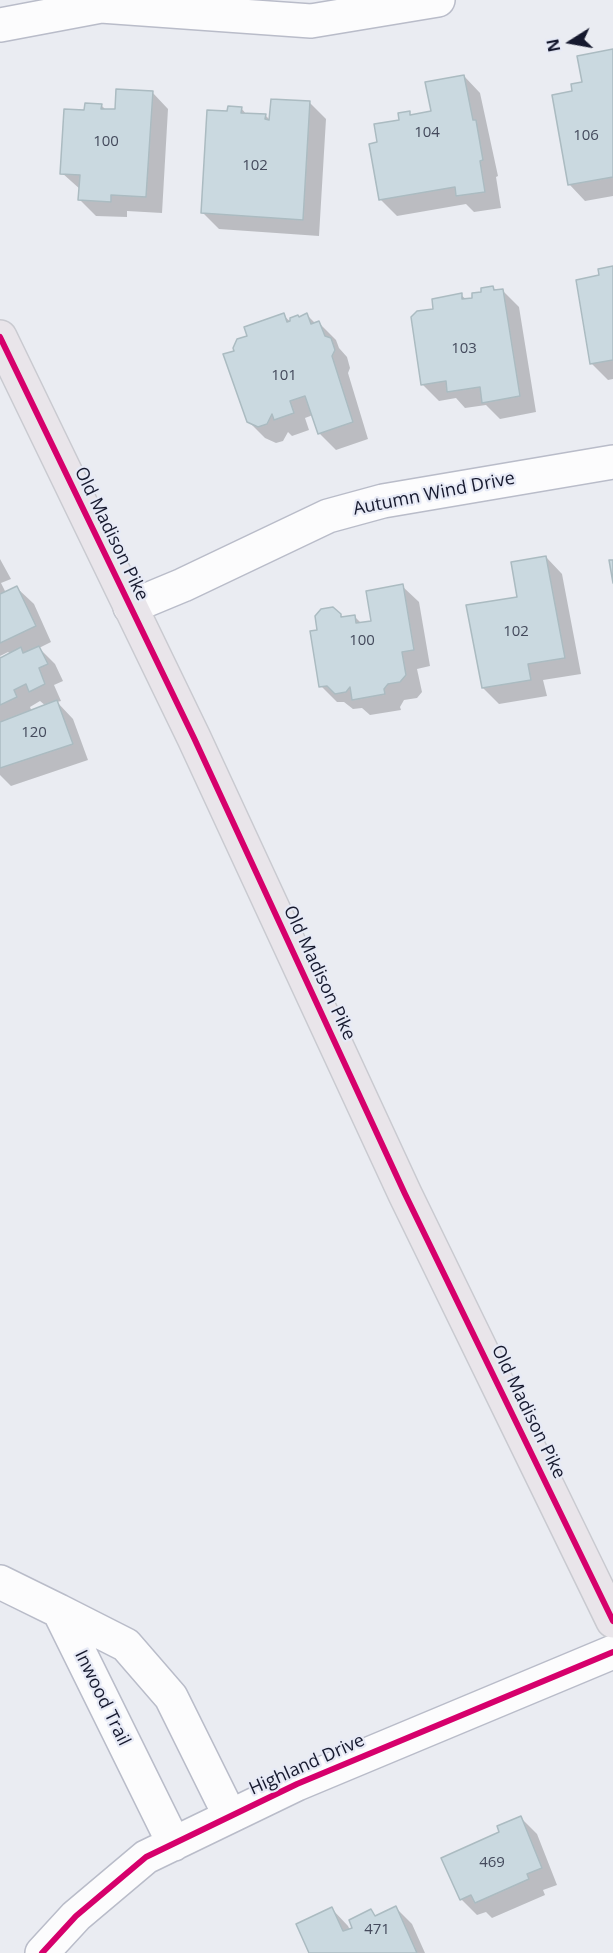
<!DOCTYPE html>
<html>
<head>
<meta charset="utf-8">
<style>
  body { margin:0 }
  #map { position:relative; width:613px; height:1953px; overflow:hidden; background:#eaecf2; font-family:"Open Sans",sans-serif }
  canvas { display:block }
  .north { position:absolute; left:541px; top:12px; width:60px; height:60px; -webkit-text-stroke:4px #e7eaf6; paint-order:stroke; rotate:259deg; font-size:16px; font-weight:700; line-height:24px; text-align:center; color:#16192e }
  .north::after { content:''; display:block; margin:auto; width:21px; height:27px; background:#16192e; clip-path:polygon(50% 0,100% 100%,50% 72%,0 100%) }
</style>
</head>
<body>
<div id="map">
<canvas width="613" height="1953"></canvas>
<div class="north">N</div>
</div>
<script>
const g = document.querySelector('canvas').getContext('2d');
g.lineJoin = 'round';
function fillPath(path, color) { g.fillStyle = color; g.fill(path, 'evenodd'); }
const poly = rows => new Path2D(rows.map(r => 'M' + r).join(''));
function trace(path, color, width, dash) { g.strokeStyle = color; g.lineWidth = width; g.lineCap = dash ? 'butt' : 'round'; g.setLineDash(dash || []); g.stroke(path); }
function label(font, color, halo, rows, align = 'center') {
  g.font = font + ' "Open Sans",sans-serif'; g.lineWidth = 4.5; g.setLineDash([]); g.textBaseline = 'middle'; g.strokeStyle = halo; g.fillStyle = color; for (const [text, x, y, turn = 0] of rows) {
    g.save(); g.translate(x, y); g.rotate((+turn || 0) * Math.PI / 180); g.textAlign = isNaN(turn) ? turn : align; if (halo) g.strokeText(text, 0, 0); g.fillText(text, 0, 0); g.restore();
  }
}
const shadow = poly([
  [613,51,613,196,585,201,569,184,573,92],
  [464,76,480,93,498,176,496,177,501,208,474,212,466,204,397,216,380,199,379,144,409,113,412,116,432,112],
  [152,92,168,109,162,213,127,211,127,217,96,216,80,200,81,190,62,173,85,111,101,105,106,110,117,111],
  [310,103,326,119,319,236,219,229,203,213,228,113,241,108,247,115,265,115,271,121],
  [613,268,613,379,608,380,591,363,601,277],
  [493,288,497,291,502,290,519,307,536,412,500,419,486,405,465,408,456,398,439,401,423,385,435,310,461,295,467,300,474,299],
  [283,315,293,324,307,315,316,324,319,323,336,340,339,348,347,357,350,368,348,373,368,439,336,450,319,433,313,415,305,418,309,430,292,436,288,432,283,441,276,443,265,438,248,421,236,352,249,337],
  [546,557,562,574,581,674,543,680,547,696,499,704,483,688,518,598],
  [0,559,11,579,1,583,6,593,17,588,34,604,51,642,39,648,55,664,63,681,54,685,61,701,57,702,73,719,88,760,11,786,0,775],
  [8,652,11,654,2,659,0,656],
  [40,701,46,706,32,712,30,707],
  [402,586,419,602,430,666,417,669,422,692,417,698,404,700,400,707,401,710,370,715,362,708,353,709,344,702,337,702,321,686,319,631,332,608,344,618,354,616,362,624,373,622],
  [521,1818,537,1834,557,1885,543,1890,545,1895,492,1918,486,1912,477,1915,461,1899,501,1832],
  [396,1908,412,1924,425,1953,310,1953,332,1909,348,1926,350,1930,371,1911,377,1917]
]);
const building = poly([
  [613,49,613,177,568,185,552,95,572,91,571,84,582,82,577,56,613,49],
  [464,75,473,120,476,120,483,160,480,161,485,192,456,196,455,187,379,200,369,144,377,142,374,124,399,120,398,113,410,111,410,115,431,111,425,82,464,75],
  [116,89,153,91,146,197,111,195,111,202,78,200,80,175,60,174,64,109,84,110,85,103,102,104,101,109,115,109,116,89],
  [271,99,310,101,303,220,201,213,207,110,227,111,228,106,242,107,241,113,266,114,265,119,269,120,271,99],
  [613,266,613,360,590,364,576,280,599,275,598,269,613,266],
  [493,286,494,290,503,289,520,396,482,403,480,387,447,392,446,381,421,385,411,317,417,311,433,309,432,299,462,293,462,299,472,298,472,293,481,292,481,288,493,286],
  [284,313,287,322,290,321,290,318,298,315,299,317,307,313,311,324,319,321,325,336,331,338,335,350,332,356,353,422,318,434,305,396,290,401,294,413,274,420,272,414,267,424,258,427,247,422,223,354,234,351,233,348,237,339,247,336,244,327,284,313],
  [546,556,565,658,528,664,531,680,482,688,466,605,517,597,511,562,546,556],
  [609,560,613,560,613,583,609,560],
  [403,584,414,650,402,652,406,675,400,682,388,684,384,689,385,694,352,700,350,687,346,692,335,694,327,686,319,687,310,631,317,630,315,616,321,609,333,607,341,614,341,617,355,615,356,623,371,621,366,591,403,584],
  [17,586,36,626,0,643,0,594,17,586],
  [39,646,48,664,39,668,45,684,29,692,26,684,14,690,17,697,0,705,0,658,21,647,23,653,39,646],
  [57,700,73,744,0,768,0,722,57,700],
  [521,1816,542,1868,527,1874,529,1879,475,1903,471,1895,460,1900,441,1858,499,1832,497,1826,521,1816],
  [396,1906,417,1953,309,1953,296,1924,332,1907,343,1931,352,1928,349,1920,371,1909,375,1916,396,1906]
]);
const minor = poly([
  [0,25,101,6,311,21,438,0],
  [130,607,183,585,328,516,383,501,613,462],
  [0,1582,59,1611,174,1844],
  [59,1611,126,1645,171,1697,230,1816],
  [42,1953,76,1916,146,1857,297,1784,613,1652]
]);
const major = poly([
  [0,337,194,738,405,1194,613,1621]
]);
const cycleway = poly([
  [0,337,194,738,405,1194,613,1621],
  [42,1953,76,1916,146,1857,297,1784,613,1652]
]);
const numberNames = [
  ["104",427,133],
  ["106",586,136],
  ["100",106,142],
  ["102",255,166],
  ["103",464,349],
  ["101",284,376],
  ["102",516,632],
  ["100",362,641],
  ["120",34,733],
  ["469",492,1863],
  ["471",377,1930]
];
const streetNames = [
  ["Autumn Wind Drive",434,494,-11],
  ["Old Madison Pike",111,534,64],
  ["Old Madison Pike",319,973,65],
  ["Old Madison Pike",528,1412,64],
  ["Inwood Trail",102,1698,64],
  ["Highland Drive",307,1765,-24]
];
fillPath(shadow, '#0003');
fillPath(building, '#cad9e0');
trace(building, '#abbbc1', 1.5);
trace(minor, '#b9bcc9', 36);
trace(major, '#c9cad0', 36);
trace(minor, '#fcfcfd', 33);
trace(major, '#e9e5ea', 33);
trace(cycleway, '#d6006c', 6);
label('15px', '#444a5c', null, numberNames);
label('18px', '#16192e', '#e7eaf6', streetNames);
</script>
</body>
</html>
